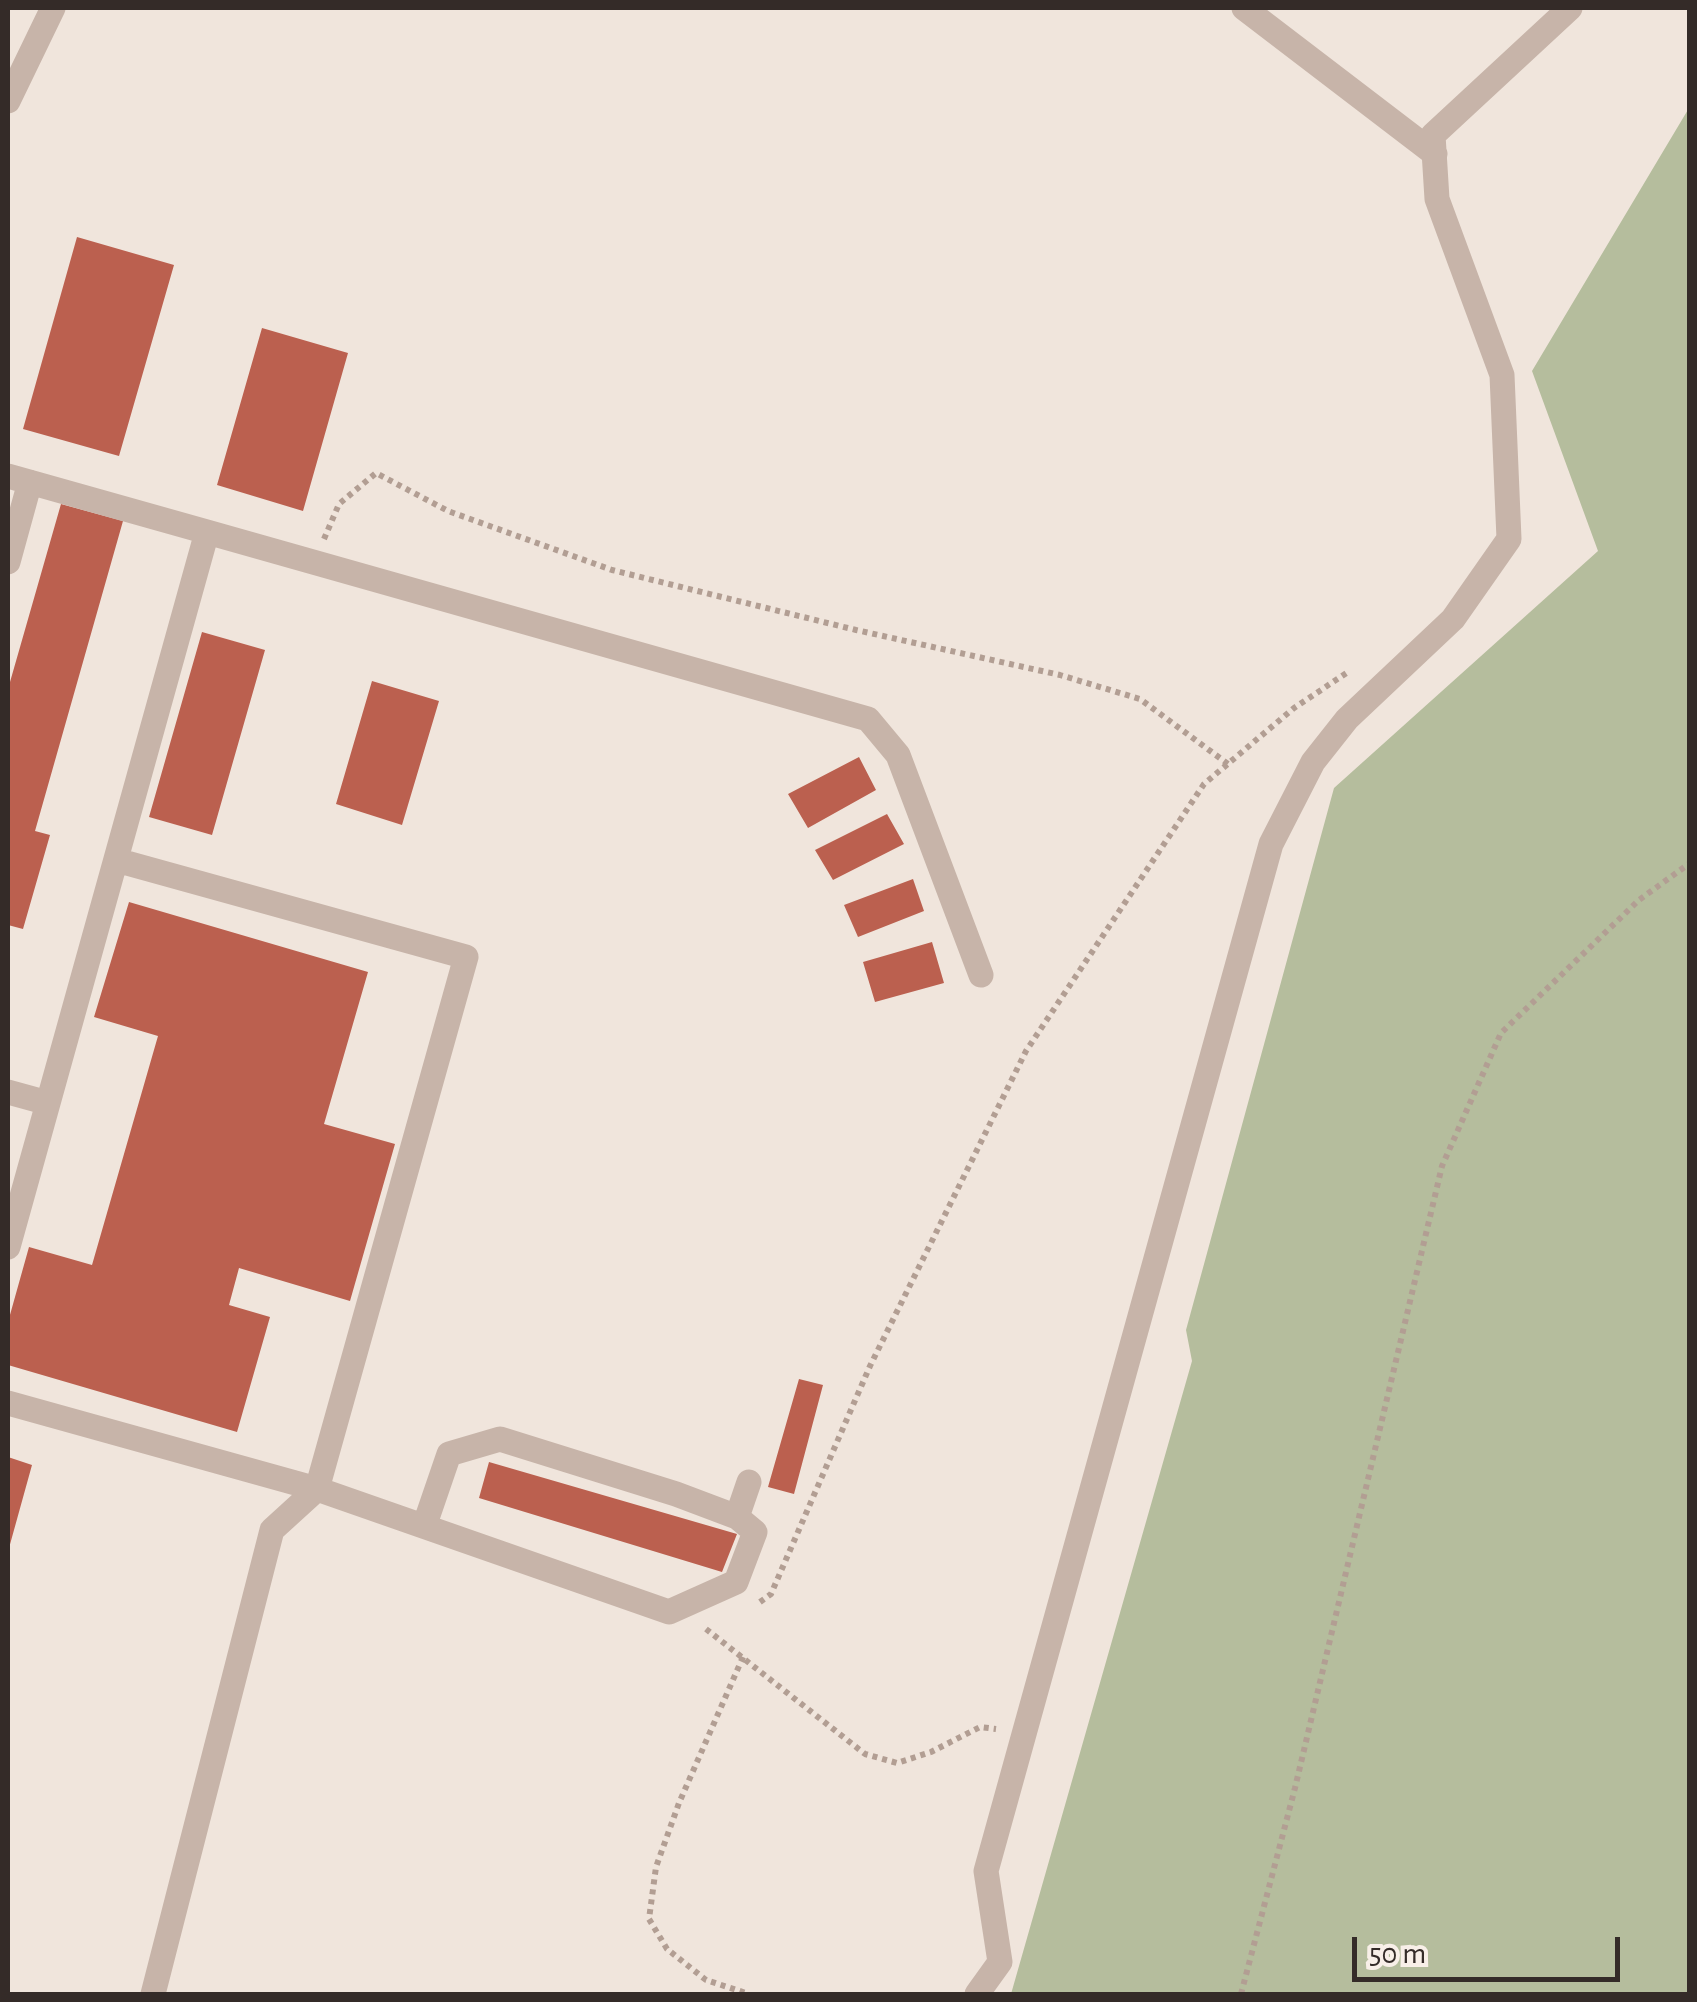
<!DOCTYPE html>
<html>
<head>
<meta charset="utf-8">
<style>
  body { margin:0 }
  #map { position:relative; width:1697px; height:2002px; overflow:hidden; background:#f0e5dc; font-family:"Alegreya Sans",sans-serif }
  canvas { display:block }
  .frame { position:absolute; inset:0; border:10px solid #342b28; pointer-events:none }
  .scale { position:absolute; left:1352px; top:1937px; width:268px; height:45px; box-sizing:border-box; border:5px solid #342b28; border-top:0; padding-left:12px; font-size:30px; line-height:35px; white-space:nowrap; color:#342b28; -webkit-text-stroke:8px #f8efe8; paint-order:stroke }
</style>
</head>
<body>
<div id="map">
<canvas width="1697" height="2002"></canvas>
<div class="frame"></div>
<div class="scale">50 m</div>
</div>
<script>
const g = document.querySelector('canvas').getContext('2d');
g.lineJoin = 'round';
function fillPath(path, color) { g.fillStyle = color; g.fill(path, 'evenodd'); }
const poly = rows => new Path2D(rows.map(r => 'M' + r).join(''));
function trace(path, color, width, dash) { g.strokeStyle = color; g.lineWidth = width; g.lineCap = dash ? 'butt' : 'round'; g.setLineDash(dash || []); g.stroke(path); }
const green = poly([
  [1689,108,1689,1994,1011,1994,1192,1361,1186,1330,1334,788,1598,551,1532,371]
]);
const building = poly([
  [77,237,174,265,119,456,23,429],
  [262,328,348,353,303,511,217,485],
  [61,504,123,521,35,831,50,835,23,929,8,925,8,689],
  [202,632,265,650,212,835,149,817],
  [372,681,439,701,402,825,336,804],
  [859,757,876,790,808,828,788,794],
  [887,814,904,844,833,880,815,850],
  [913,879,924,911,858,937,844,905],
  [129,902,368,972,324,1124,395,1144,350,1301,239,1268,229,1305,270,1317,237,1432,8,1365,8,1322,29,1247,92,1265,158,1036,94,1017],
  [932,942,944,983,875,1002,863,962],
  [799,1379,823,1385,794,1494,768,1487],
  [8,1457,32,1465,9,1548,8,1548],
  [489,1462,737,1534,722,1572,479,1498]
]);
const path = poly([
  [324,539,339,504,376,473,448,511,612,570,856,630,1060,675,1140,699,1228,764],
  [760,1602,771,1594,870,1366,1026,1051,1204,784,1294,708,1348,672],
  [706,1629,865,1754,897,1763,931,1752,980,1727,996,1729],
  [743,1657,679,1803,656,1867,649,1919,667,1949,706,1980,749,1994],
  [1241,1994,1295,1788,1442,1166,1501,1033,1639,900,1690,863]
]);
const minor = poly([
  [1244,8,1435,154],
  [8,101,53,8],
  [8,476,207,532,8,1247],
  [207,532,868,719,898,755,981,975],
  [8,562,30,482],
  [8,1092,48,1103],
  [8,1403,317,1489,466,957,116,860],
  [737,1517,749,1482],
  [153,1994,272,1530,317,1489,669,1612,736,1582,755,1532,737,1517,676,1494,500,1439,449,1454,425,1524],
  [977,1994,1000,1962,986,1871,1271,844,1313,762,1347,719,1453,619,1509,539,1502,375,1437,199,1433,135,1570,8]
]);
fillPath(green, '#b5bd9d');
fillPath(building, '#bb604f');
trace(path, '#b29e93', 6, [5, 5]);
trace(minor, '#c7b4a9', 25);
</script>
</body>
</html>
